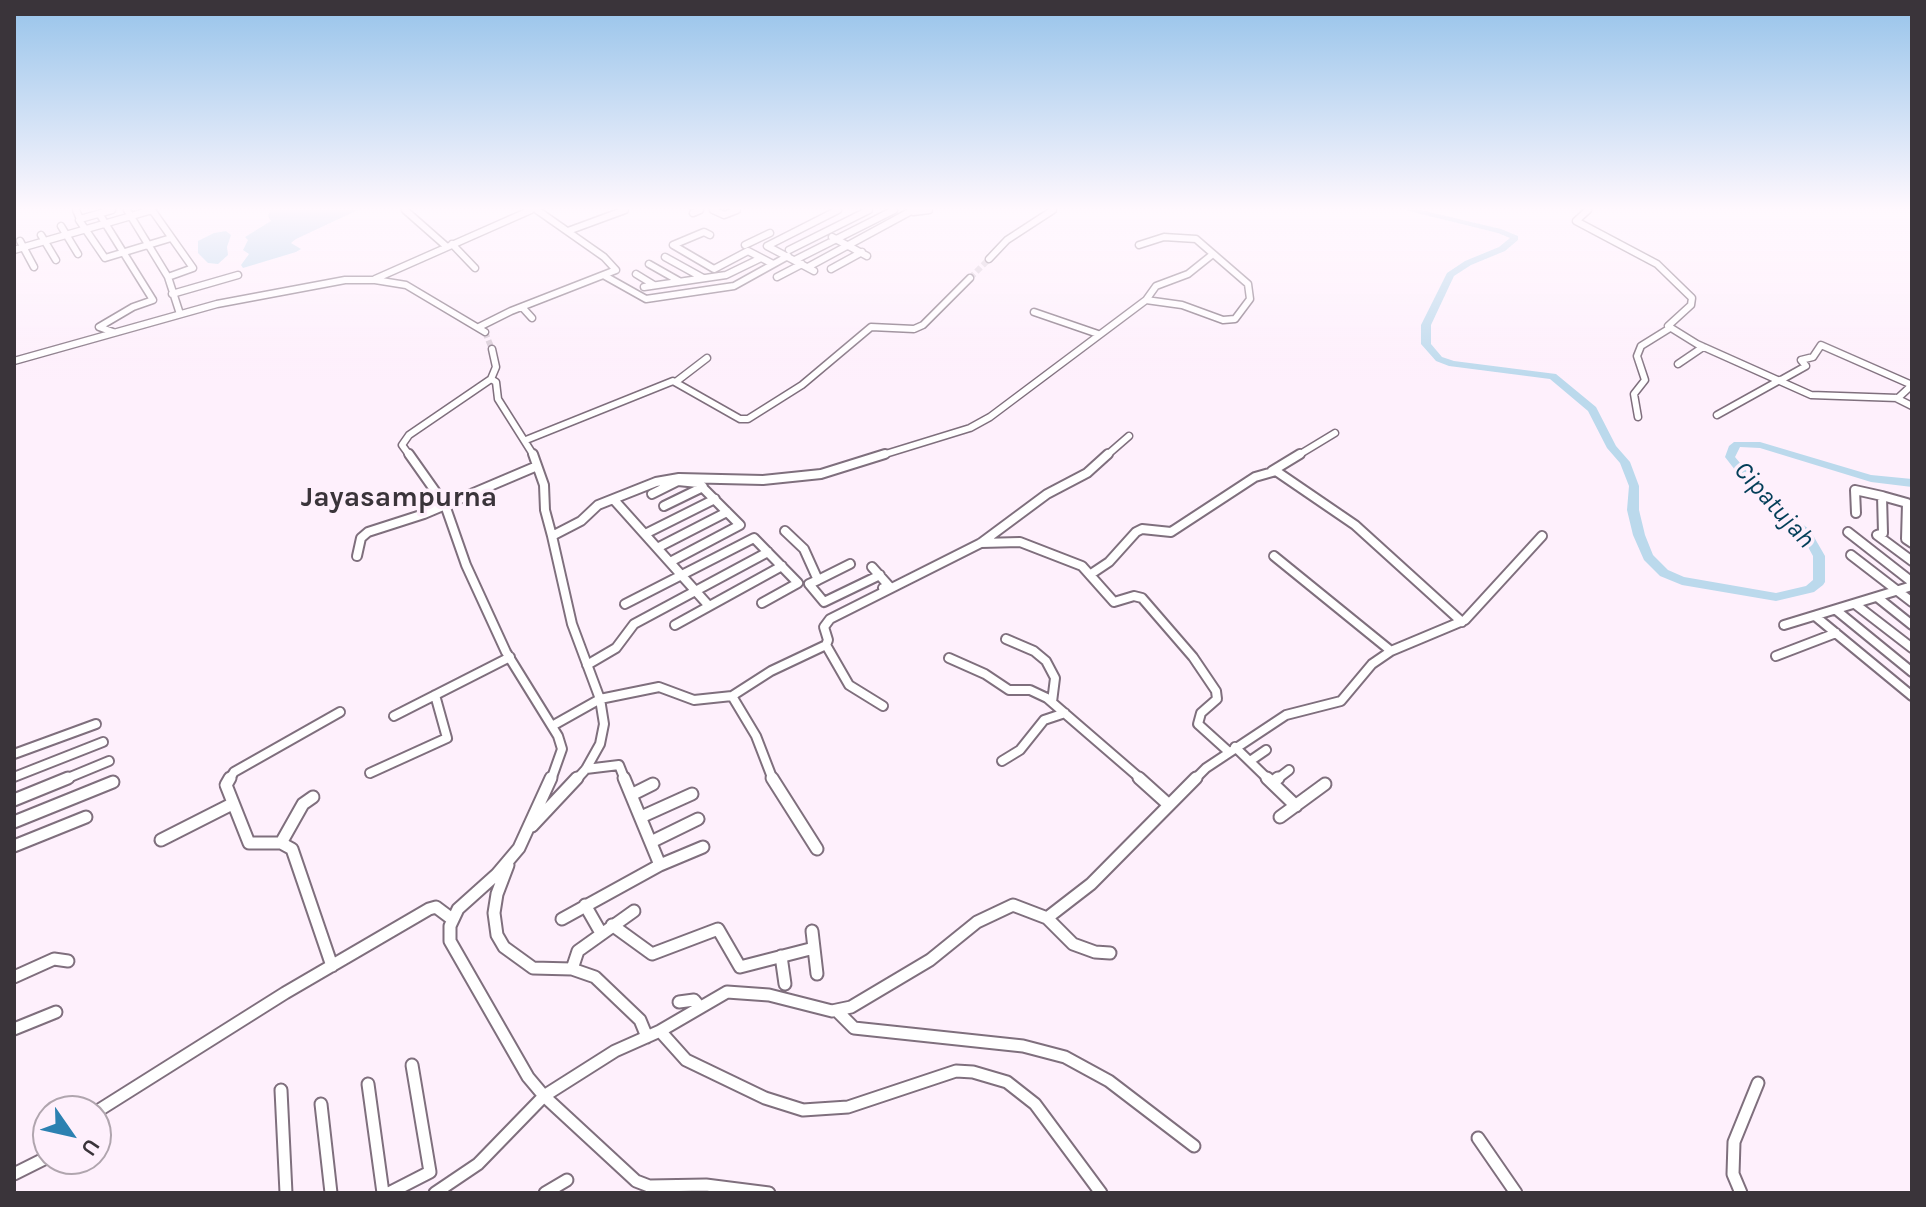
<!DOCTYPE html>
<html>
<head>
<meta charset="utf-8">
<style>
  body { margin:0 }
  #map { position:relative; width:1926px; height:1207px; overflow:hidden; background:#fef0fc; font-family:Karla,sans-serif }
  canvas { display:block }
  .frame { position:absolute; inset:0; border:16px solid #3a343a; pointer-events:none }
  .north { position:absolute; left:32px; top:1095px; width:80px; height:80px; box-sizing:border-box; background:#fef0fc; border:2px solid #b0a5ae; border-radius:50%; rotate:124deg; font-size:22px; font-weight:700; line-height:32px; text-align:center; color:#3a343a }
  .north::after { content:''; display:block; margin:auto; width:28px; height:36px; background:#2c81b1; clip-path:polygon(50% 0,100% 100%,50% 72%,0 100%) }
</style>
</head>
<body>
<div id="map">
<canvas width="1926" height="1207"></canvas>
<div class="frame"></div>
<div class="north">U</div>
</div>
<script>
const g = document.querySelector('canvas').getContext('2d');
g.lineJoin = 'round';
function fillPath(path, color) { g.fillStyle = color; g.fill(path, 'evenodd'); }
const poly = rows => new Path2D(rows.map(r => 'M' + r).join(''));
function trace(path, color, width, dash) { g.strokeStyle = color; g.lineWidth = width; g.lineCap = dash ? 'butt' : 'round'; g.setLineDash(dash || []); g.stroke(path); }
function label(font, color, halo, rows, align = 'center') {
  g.font = font + ' Karla,sans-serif'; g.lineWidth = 7; g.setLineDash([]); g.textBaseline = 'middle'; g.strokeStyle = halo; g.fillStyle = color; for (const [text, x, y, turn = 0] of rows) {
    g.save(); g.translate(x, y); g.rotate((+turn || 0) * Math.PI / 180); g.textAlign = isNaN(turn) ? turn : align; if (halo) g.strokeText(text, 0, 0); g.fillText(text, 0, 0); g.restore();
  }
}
const water = poly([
  [271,210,358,210,296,239,291,243,301,249,296,252,243,268,241,265,249,254,243,250,248,240,245,237,271,221,268,216],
  [226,231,231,235,227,247,228,255,218,264,208,263,198,253,198,241,214,233]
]);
const river = poly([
  [1405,210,1420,210,1501,229,1518,236,1518,240,1505,251,1471,265,1454,276,1431,325,1431,344,1442,357,1454,361,1556,374,1596,407,1616,446,1630,462,1639,486,1639,510,1645,535,1653,555,1668,570,1684,577,1776,593,1806,586,1813,580,1813,556,1802,536,1763,506,1725,457,1729,446,1734,442,1760,442,1871,475,1912,479,1912,487,1871,482,1760,448,1740,447,1735,457,1771,500,1810,530,1825,556,1825,582,1823,585,1814,592,1776,601,1682,585,1660,576,1644,560,1633,535,1627,510,1629,486,1620,463,1607,448,1588,411,1550,379,1449,366,1436,361,1421,344,1421,325,1447,273,1465,261,1499,247,1510,238,1498,233,1405,210]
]);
const minorTunnel = poly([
  [970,278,989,259],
  [485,332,492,349]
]);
const minorFar2 = poly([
  [76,210,80,219,112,210],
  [127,210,168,277,180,314],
  [405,210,447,247],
  [713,210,724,215,737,210],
  [1588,210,1576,221,1657,264,1692,298,1691,305,1668,326,1697,344,1811,395,1898,398,1912,385],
  [913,212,929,210],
  [693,213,700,210],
  [100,215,153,300,133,307,99,327,113,332],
  [79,220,105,258,171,238],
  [61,226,78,254],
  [568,231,625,210],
  [41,235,56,260],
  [710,235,704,232,673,245,714,269,748,251,773,264],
  [832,237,867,256],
  [20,241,34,267],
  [452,244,475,268],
  [745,245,770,233],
  [14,250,152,210,193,268,168,277],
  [789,250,869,210],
  [665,257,703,278],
  [989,259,1007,240,1053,210],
  [795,260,894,210],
  [649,264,679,281],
  [808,267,913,210],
  [831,269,862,252],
  [814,271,767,246,838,210],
  [636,274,654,285],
  [605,276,646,299,734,286,788,256],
  [777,277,802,264],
  [375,279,531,210],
  [644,287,726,275,761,258],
  [172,294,238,275],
  [1146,300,1156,286,1188,274,1213,254],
  [522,307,532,318],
  [1034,312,1098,334],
  [479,327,511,311,616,270,604,257,537,210],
  [14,361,217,304,345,280,375,280,406,285,485,332],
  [1678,364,1703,347],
  [491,379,496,382,498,399,534,456],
  [1781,380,1806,366,1801,360,1813,357,1821,345,1912,385],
  [677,381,707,358],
  [1896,398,1912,406],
  [1717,415,1780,380],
  [1638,417,1634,394,1645,380,1637,356,1641,346,1670,328],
  [526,440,673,381,740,419,748,419,802,385,871,327,914,329,923,325,970,278],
  [410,456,402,445,409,435,491,379,496,367,492,349],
  [879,456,970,428,990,417,1146,300,1182,305,1223,320,1235,319,1250,299,1248,284,1196,239,1164,237,1139,245],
  [1106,456,1129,436],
  [1297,456,1335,433]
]);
const minorFar1 = poly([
  [409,454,445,505,466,565,506,652,558,736,562,749,551,780],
  [533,454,544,485,545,510,552,536],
  [1272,471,1300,454],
  [652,494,678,481,698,483,740,525,670,562],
  [615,501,709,606],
  [664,506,703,487],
  [1856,513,1855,490,1882,496],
  [785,531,804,549,818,580,809,584,824,602,880,575],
  [1848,532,1912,582],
  [645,534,715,499],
  [981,543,1020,542,1082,566,1114,602,1134,596,1142,598,1193,657,1216,691,1217,699,1201,713,1198,724,1229,752],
  [1912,543,1906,539,1907,503,1882,496,1883,533,1877,535,1912,561],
  [657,548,727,512],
  [1851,555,1912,602],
  [357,556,361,538,368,532,424,514,537,466],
  [1274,556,1391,651],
  [872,567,889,586,883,588],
  [1091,574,1109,562,1136,532,1142,529,1171,532,1255,477,1276,471,1355,525,1462,622],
  [818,580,850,564],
  [1877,597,1912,625],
  [625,604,754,538,798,583,762,603],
  [1855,604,1912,648],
  [1836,610,1912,672],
  [1815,616,1912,696],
  [675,625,782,566],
  [1784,625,1912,586],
  [1006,639,1034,651,1046,661,1055,678,1052,702],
  [826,645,849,685,883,706],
  [1776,656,1836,633],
  [949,658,985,674,1009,690,1030,690,1047,698,1142,780],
  [587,665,616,648,634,624,768,552],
  [732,696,756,736,773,780],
  [394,716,510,657],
  [552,726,600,699,659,687,694,700,732,696,771,671,826,645,828,640,824,627,830,619,981,543,1047,494,1087,473,1108,454],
  [1235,747,1269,780],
  [14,754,96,724],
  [1002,761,1020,750,1044,720,1065,713],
  [1250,761,1266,750],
  [586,769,619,765,625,780],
  [370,773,447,738,435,695],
  [14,777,103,742],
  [63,780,109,761],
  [229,780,234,772,340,712],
  [576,780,586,769,600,744,604,724,600,699,572,624,552,536,581,521,598,505,656,482,679,478,763,480,821,474,885,454],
  [1194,780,1206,768,1286,715,1341,701,1372,664,1391,651,1465,620,1542,536],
  [1276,780,1289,770]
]);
const minor = poly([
  [230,778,226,785,249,843,281,843,292,849,332,966],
  [551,778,519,848,497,874,458,909,450,926,450,941,528,1077,544,1096,636,1181,649,1186,706,1185,769,1193],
  [624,778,660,865,703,847],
  [772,778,817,849],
  [1139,778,1169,805],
  [1267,778,1296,806],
  [1272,783,1278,778],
  [631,795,653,784],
  [14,800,68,778],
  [641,817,692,794],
  [1280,817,1325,784],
  [14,822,113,782],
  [532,826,577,778],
  [161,840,232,804],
  [651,842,698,819],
  [281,843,303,804,313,797],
  [14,846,86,817],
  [508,865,497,894,494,913,497,935,504,947,533,968,572,969,595,977,640,1020,647,1037],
  [585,905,601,933],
  [1047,918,1091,884,1196,778],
  [562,919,660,865],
  [612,925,652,954,718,929,740,967,814,948],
  [812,931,817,974],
  [781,956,785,984],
  [572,969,578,951,634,911],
  [14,977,54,959,68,961],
  [679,1002,694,1000,699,1006],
  [837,1011,854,1028,1023,1046,1065,1057,1109,1081,1194,1146],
  [14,1029,56,1012],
  [660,1031,686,1060,765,1098,803,1110,848,1107,956,1071,973,1072,1007,1082,1035,1104,1101,1193],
  [368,1084,383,1193],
  [281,1090,286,1193],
  [321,1104,331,1193],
  [96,1112,285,993,429,909,436,907,452,919],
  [1478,1138,1516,1193],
  [14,1174,48,1157],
  [389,1193,430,1172,412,1065],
  [435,1193,478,1164,544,1096,615,1051,660,1031,727,992,769,995,832,1011,851,1007,930,960,977,922,1013,905,1047,918,1073,944,1095,952,1110,953],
  [545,1193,567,1180],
  [1741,1193,1733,1174,1734,1142,1758,1083]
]);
const waterNames = [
  ["Cipatujah",1774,505,48]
];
const quarterNames = [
  ["Jayasampurna",399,498]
];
fillPath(water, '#bbd9ec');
fillPath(river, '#bbd9ec');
trace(minorTunnel, '#d7cad5', 6, [6, 3]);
trace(minorFar2, '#7f6f7d', 9);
trace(minorFar1, '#7f6f7d', 12);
trace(minor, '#7f6f7d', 15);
trace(minorFar2, '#fff', 6);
trace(minorFar1, '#fff', 8);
trace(minor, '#fff', 11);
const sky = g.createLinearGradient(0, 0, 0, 379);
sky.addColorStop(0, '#96c3ea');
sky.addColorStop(0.55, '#fff8fe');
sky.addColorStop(1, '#fff8fe00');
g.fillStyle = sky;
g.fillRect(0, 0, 1926, 379);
label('italic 26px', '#033e58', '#fef0fc', waterNames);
label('bold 28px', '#3a343a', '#fef0fc', quarterNames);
</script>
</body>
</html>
